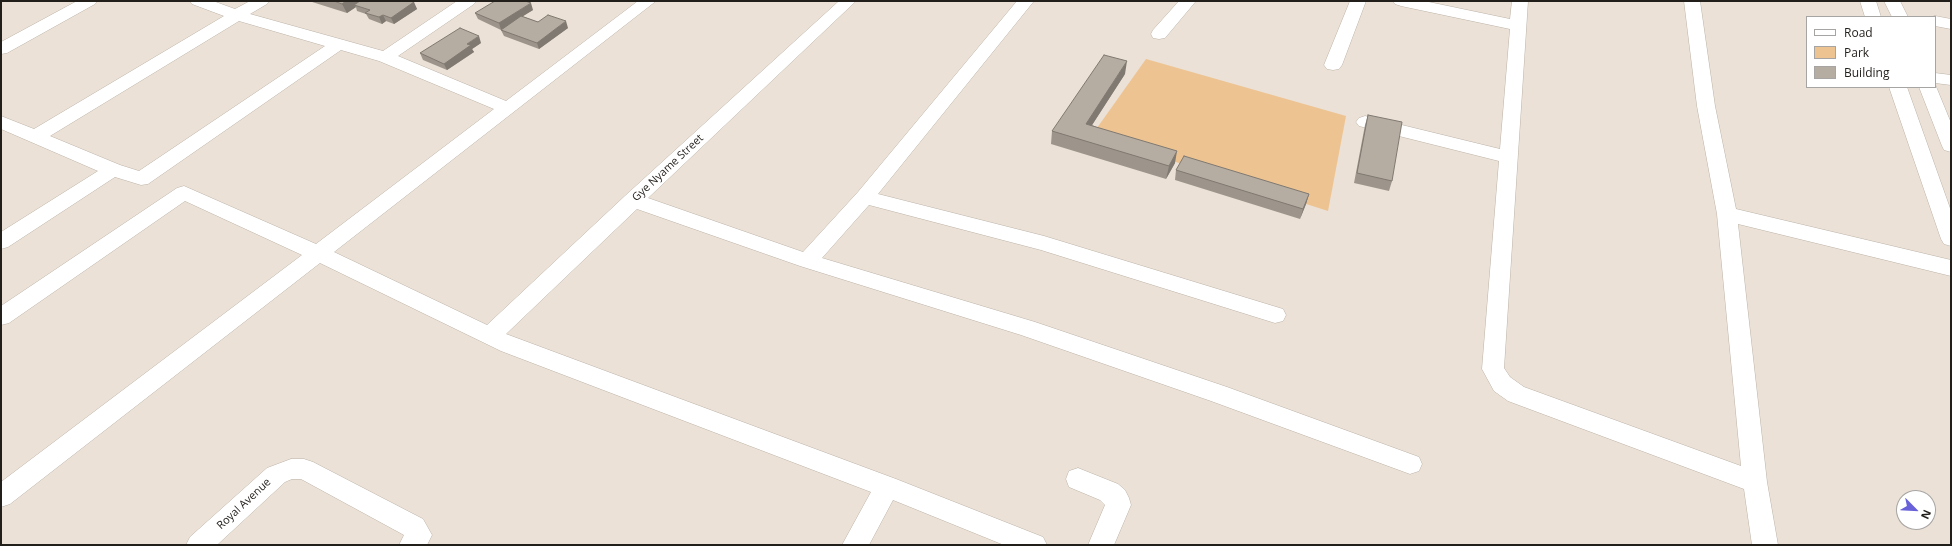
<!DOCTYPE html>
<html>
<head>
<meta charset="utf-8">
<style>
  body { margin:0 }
  #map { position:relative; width:1952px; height:546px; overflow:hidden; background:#ebe1d6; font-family:"Open Sans",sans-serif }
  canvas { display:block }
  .frame { position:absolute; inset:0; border:2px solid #221e1a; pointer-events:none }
  .legend { position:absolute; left:1806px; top:16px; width:130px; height:72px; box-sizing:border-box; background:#fff; border:1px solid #a7a5a3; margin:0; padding:5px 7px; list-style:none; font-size:12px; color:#221e1a }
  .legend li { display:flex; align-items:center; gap:8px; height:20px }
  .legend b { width:20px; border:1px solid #a7a5a3 }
  .north { position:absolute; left:1896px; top:490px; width:40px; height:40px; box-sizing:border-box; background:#fff; border:1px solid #a7a5a3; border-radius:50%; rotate:114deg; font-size:11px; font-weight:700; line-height:16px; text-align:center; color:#221e1a }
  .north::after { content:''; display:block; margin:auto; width:14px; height:18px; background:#6861da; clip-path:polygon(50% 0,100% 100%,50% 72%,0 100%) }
</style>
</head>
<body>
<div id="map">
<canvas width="1952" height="546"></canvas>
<div class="frame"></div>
<ul class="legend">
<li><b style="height:5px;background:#fff"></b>Road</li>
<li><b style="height:11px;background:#edc391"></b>Park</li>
<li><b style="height:11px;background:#b6ada2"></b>Building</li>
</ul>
<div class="north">N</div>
</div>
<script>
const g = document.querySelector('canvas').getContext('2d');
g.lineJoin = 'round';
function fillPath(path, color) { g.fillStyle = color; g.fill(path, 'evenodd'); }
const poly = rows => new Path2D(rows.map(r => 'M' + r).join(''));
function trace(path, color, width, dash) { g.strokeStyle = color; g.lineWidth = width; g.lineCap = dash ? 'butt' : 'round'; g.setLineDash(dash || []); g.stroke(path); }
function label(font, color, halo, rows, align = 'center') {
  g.font = font + ' "Open Sans",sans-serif'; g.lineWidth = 3; g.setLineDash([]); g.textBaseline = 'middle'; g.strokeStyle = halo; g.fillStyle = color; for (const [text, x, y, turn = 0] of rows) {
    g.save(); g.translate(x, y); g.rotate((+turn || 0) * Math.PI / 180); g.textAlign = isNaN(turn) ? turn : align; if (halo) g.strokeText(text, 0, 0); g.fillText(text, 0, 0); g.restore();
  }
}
const green = poly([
  [1146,59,1346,116,1328,211,1092,135]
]);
const minor = poly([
  [77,1,97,1,95,4,7,53,1,54,1,42,77,1],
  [190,1,213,1,235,9,250,1,269,1,267,4,250,14,383,51,457,1,476,1,474,4,398,56,506,101,638,1,656,1,334,252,487,325,626,195,839,1,856,1,648,198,803,252,858,192,1017,1,1034,1,878,194,1044,236,1283,309,1286,315,1283,321,1275,323,1041,250,869,205,822,258,1035,322,1227,387,1419,457,1422,464,1419,471,1410,474,1211,401,1021,335,800,266,637,209,506,334,896,479,1043,537,1047,545,1004,545,893,500,869,545,842,545,871,492,501,351,320,263,10,504,1,507,1,482,302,255,185,201,9,323,1,325,1,306,177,188,184,186,316,244,494,109,379,61,341,50,148,184,141,185,115,177,8,247,1,249,1,232,98,171,1,129,1,116,34,129,224,16,192,4,190,1],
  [239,21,325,46,139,171,120,165,50,136,239,21],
  [1179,1,1196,1,1165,38,1159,39,1153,38,1151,34,1153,30,1179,1],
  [1350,1,1366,1,1342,65,1339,69,1333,70,1327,69,1324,65,1350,1],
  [1393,1,1424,1,1510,19,1512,1,1528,1,1504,368,1510,377,1524,387,1741,466,1717,214,1697,106,1684,1,1700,1,1715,106,1736,209,1951,260,1951,276,1738,224,1767,482,1778,545,1752,545,1744,489,1508,401,1494,391,1482,369,1499,161,1359,126,1356,122,1359,118,1365,116,1500,149,1510,29,1401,6,1395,4,1393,1],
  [1860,1,1876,1,1881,17,1865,17,1860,1],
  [1884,1,1900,1,1908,17,1892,17,1884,1],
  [1935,16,1951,19,1951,29,1935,26,1935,17,1931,17,1935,16],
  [1935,73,1951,75,1951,85,1935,83,1935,73],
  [1935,84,1951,123,1951,152,1944,150,1942,146,1919,87,1935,87,1935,84],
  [1889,87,1907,87,1951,211,1951,246,1944,244,1941,239,1889,87],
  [291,459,304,459,313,462,423,519,432,535,427,545,399,545,404,535,301,479,292,479,285,482,217,545,186,545,190,537,267,468,291,459],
  [1078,468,1118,484,1125,490,1129,498,1131,505,1114,545,1088,545,1105,505,1100,500,1069,487,1066,479,1069,471,1078,468]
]);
const wall = poly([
  [309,1,415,1,413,2,417,9,394,24,386,21,382,24,369,19,366,14,357,11,356,7,347,13],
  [533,10,522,16,538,22,568,28,539,49,504,36,501,30,478,19,475,13],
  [481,43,472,49,474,52,447,70,423,60,420,53],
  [1125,74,1092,125,1175,163,1166,179,1051,144,1052,131],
  [1368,115,1392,181,1389,191,1354,183,1365,125],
  [1176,170,1309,194,1306,204,1300,219,1175,180]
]);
const shadedWall = poly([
  [346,1,365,1,354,5,356,7,347,13,342,4],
  [414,2,417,9,394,24,391,18],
  [531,3,533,10,501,30,499,23],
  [383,15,386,21,382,24,379,17],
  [566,21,568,28,539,49,537,43],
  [479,36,481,43,472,49,474,52,447,70,444,64,467,44],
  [1127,61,1125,74,1085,136,1086,124],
  [1177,151,1175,163,1166,179,1169,166],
  [1309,194,1306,204,1300,219,1303,209]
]);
const building = poly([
  [334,1,346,1,342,4,334,1],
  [360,1,410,1,414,2,391,18,383,15,379,17,365,13,370,10,354,5,360,1],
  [495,1,525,1,531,3,499,23,475,13,495,1],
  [548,15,566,21,537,43,501,30,521,16,538,22,548,15],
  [460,28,479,36,467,44,471,45,444,64,420,53,460,28],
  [1104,55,1127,61,1086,124,1177,151,1169,166,1052,131,1104,55],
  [1368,115,1402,122,1392,181,1357,173,1368,115],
  [1184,156,1309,194,1303,209,1176,170,1184,156]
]);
const streetNames = [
  ["Gye Nyame Street",668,168,-43],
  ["Royal Avenue",244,504,-43]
];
fillPath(green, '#edc391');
trace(minor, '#bcb3a8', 1);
fillPath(minor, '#fff');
fillPath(wall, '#9d958b');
fillPath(shadedWall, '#7f7971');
fillPath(building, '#b6ada2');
trace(building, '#7f7971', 1);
label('11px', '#221e1a', '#fff', streetNames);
</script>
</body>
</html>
